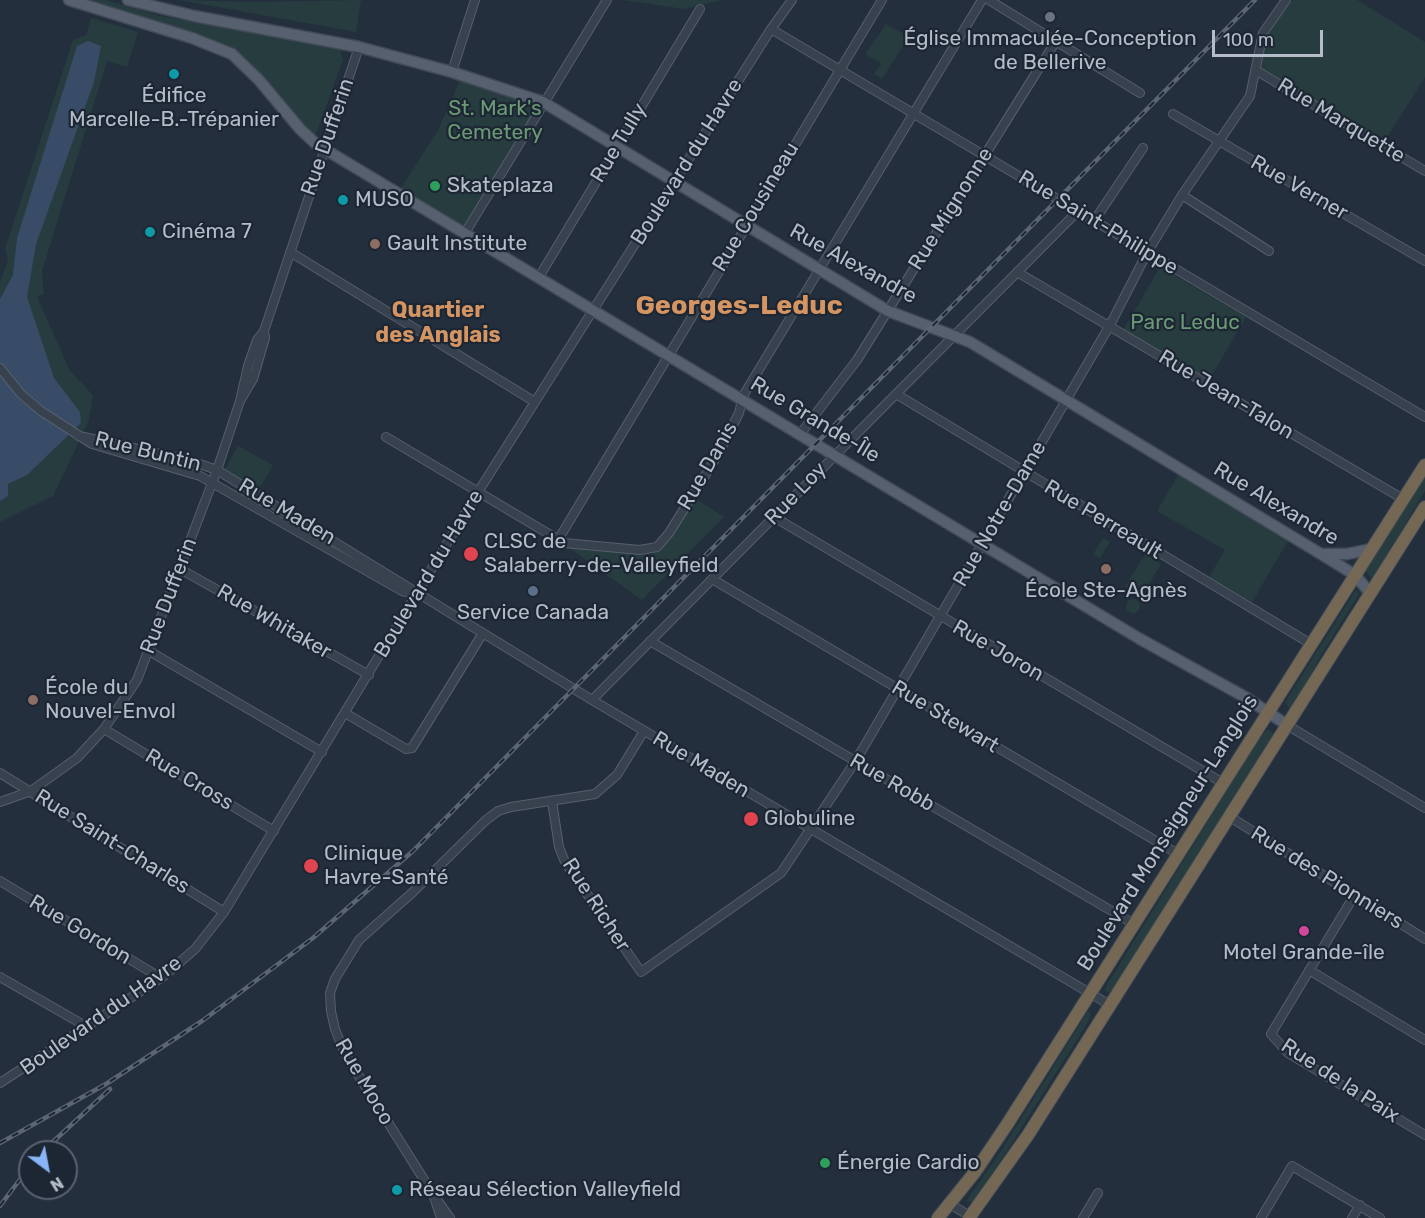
<!DOCTYPE html>
<html>
<head>
<meta charset="utf-8">
<style>
  body { margin:0 }
  #map { position:relative; width:1425px; height:1218px; overflow:hidden; background:#242f3e; font-family:Rubik,sans-serif }
  canvas { display:block }
  .north { position:absolute; left:18px; top:1140px; width:60px; height:60px; box-sizing:border-box; background:#1d2633; border:2px solid #59626f; border-radius:50%; rotate:148deg; font-size:16px; font-weight:700; line-height:24px; text-align:center; color:#b4bcc9 }
  .north::after { content:''; display:block; margin:auto; width:21px; height:27px; background:#8ab4f8; clip-path:polygon(50% 0,100% 100%,50% 72%,0 100%) }
  .scale { position:absolute; left:1212px; top:30px; width:111px; height:27px; box-sizing:border-box; border:3px solid #b4bcc9; border-top:0; padding-left:8px; font-size:18px; line-height:21px; white-space:nowrap; color:#b4bcc9; -webkit-text-stroke:4px #1d2633; paint-order:stroke }
</style>
</head>
<body>
<div id="map">
<canvas width="1425" height="1218"></canvas>
<div class="north">N</div>
<div class="scale">100 m</div>
</div>
<script>
const g = document.querySelector('canvas').getContext('2d');
g.lineJoin = 'round';
function fillPath(path, color) { g.fillStyle = color; g.fill(path, 'evenodd'); }
const poly = rows => new Path2D(rows.map(r => 'M' + r).join(''));
function trace(path, color, width, dash) { g.strokeStyle = color; g.lineWidth = width; g.lineCap = dash ? 'butt' : 'round'; g.setLineDash(dash || []); g.stroke(path); }
function label(font, color, halo, rows, align = 'center') {
  g.font = font + ' Rubik,sans-serif'; g.lineWidth = 4.5; g.setLineDash([]); g.textBaseline = 'middle'; g.strokeStyle = halo; g.fillStyle = color; for (const [text, x, y, turn = 0] of rows) {
    g.save(); g.translate(x, y); g.rotate((+turn || 0) * Math.PI / 180); g.textAlign = isNaN(turn) ? turn : align; if (halo) g.strokeText(text, 0, 0); g.fillText(text, 0, 0); g.restore();
  }
}
const green = poly([
  [78,0,106,0,157,15,340,50,343,60,316,134,313,136,246,63],
  [179,0,250,2,361,0,356,32],
  [623,0,722,0,684,9],
  [1293,0,1357,0,1425,42,1425,77,1381,147,1257,71,1262,44,1270,26],
  [91,18,138,32,127,67,107,61,42,271,44,294,37,297,70,371,93,395,88,423,53,496,0,522,0,282,8,261,5,249,73,40,86,35],
  [886,24,909,37,882,79,874,74,881,63,865,54],
  [461,78,541,105,465,233,398,193,438,130],
  [1160,267,1246,317,1209,380,1123,330],
  [238,446,273,465,258,491,224,471],
  [1178,475,1289,539,1252,602,1209,577,1225,550,1157,511],
  [1425,477,1425,491,1372,579,1365,570],
  [696,499,724,517,642,600,558,540,651,556],
  [1103,538,1110,542,1100,558,1093,554],
  [1145,554,1161,564,1141,597,1125,587],
  [1356,590,1359,594,1323,652,1295,703,1289,708,1285,702],
  '1126 606a7 7 0 1 1 14 0a7 7 0 1 1-14 0Z',
  [1269,729,1273,734,1115,986,1108,993,1105,990,1108,983,1260,737],
  [1088,1011,1091,1015,1085,1027,1001,1160,972,1202,966,1201,1001,1151]
]);
const water = poly([
  [88,41,101,46,94,82,36,244,27,297,54,378,80,412,81,423,27,475,8,484,8,496,0,501,0,299,13,275,17,238,77,46]
]);
const minor = poly([
  [989,0,1140,93],
  [771,29,1425,417],
  [1257,71,1425,171],
  [452,72,475,0],
  [1173,114,1425,261],
  [1182,195,1269,251],
  [1094,221,1143,148],
  [465,233,607,0],
  [290,252,535,402],
  [1017,272,1403,499],
  [539,277,700,9],
  [0,368,21,394,41,411,92,444,200,476,402,591,417,594],
  [896,394,1311,644],
  [240,401,248,366,257,340,264,331,359,47],
  [801,433,857,360,1056,41],
  [79,436,188,460,217,470,592,700,1110,1005],
  [386,437,564,543,640,550,657,547,669,533,719,453,739,413,743,396,982,0],
  [774,517,1223,783],
  [558,540,882,0],
  [180,569,369,675],
  [712,579,1178,854],
  [650,641,1134,924],
  [149,651,322,752],
  [592,700,1078,211],
  [345,713,406,749,412,748,483,633],
  [1287,725,1425,808],
  [104,729,274,831],
  [0,773,224,912],
  [552,801,559,847,565,862,641,972,781,873,855,762,1110,325,1147,253,1182,195,1250,96,1263,33,1286,0],
  [0,802,31,791,77,758,104,729,137,680,217,470,240,401,253,379,265,338,264,331],
  [1230,817,1425,939],
  [0,881,161,978],
  [1354,896,1271,1034,1288,1053,1425,1135],
  [1309,970,1425,1040],
  [0,977,89,1028],
  [0,1083,164,976,195,949,224,912,478,492,771,29,792,0],
  [435,1197,450,1218],
  [950,1204,973,1218],
  [441,1218,433,1194,345,1054,335,1029,331,1011,330,993,335,979,359,940,413,892,485,821,498,811,511,807,595,794,617,775,644,731],
  [1083,1218,1098,1193],
  [1261,1218,1292,1166,1380,1218],
  [1352,1218,1360,1205]
]);
const major = poly([
  [69,0,192,38,232,54,259,80,300,129,316,144,1140,639,1245,697,1287,725],
  [128,0,194,16,359,47,452,72,543,102,888,311,970,342,1321,554,1355,575,1370,593],
  [1321,554,1347,554,1371,549]
]);
const highway = poly([
  [938,1218,975,1172,1008,1123,1425,465],
  [969,1218,1028,1135,1425,507]
]);
const rail = poly([
  [0,1143,106,1084,202,1021,313,938,413,851,1255,0],
  [42,1152,110,1089],
  [0,1206,30,1166]
]);
const markers = [
  [1050,17,6,"#6b7280"],
  [174,74,6,"#0f9aa8"],
  [435,186,6,"#2e9e5b"],
  [343,200,6,"#0f9aa8"],
  [150,232,6,"#0f9aa8"],
  [375,244,6,"#8d6e63"],
  [471,554,8,"#e0444e"],
  [1106,569,6,"#8d6e63"],
  [533,591,6,"#5c6f8a"],
  [33,700,6,"#8d6e63"],
  [751,819,8,"#e0444e"],
  [311,866,8,"#e0444e"],
  [1304,931,6,"#d1479c"],
  [825,1163,6,"#2e9e5b"],
  [397,1190,6,"#0f9aa8"]
];
const poiNames = [
  ["Église Immaculée-Conception",1050,39,"center"],
  ["de Bellerive",1050,63,"center"],
  ["Édifice",174,96,"center"],
  ["Marcelle-B.-Trépanier",174,120,"center"],
  ["Skateplaza",447,186],
  ["MUSO",355,200],
  ["Cinéma 7",162,232],
  ["Gault Institute",387,244],
  ["CLSC de",484,542],
  ["Salaberry-de-Valleyfield",484,566],
  ["École Ste-Agnès",1106,591,"center"],
  ["Service Canada",533,613,"center"],
  ["École du",45,688],
  ["Nouvel-Envol",45,712],
  ["Globuline",764,819],
  ["Clinique",324,854],
  ["Havre-Santé",324,878],
  ["Motel Grande-île",1304,953,"center"],
  ["Énergie Cardio",837,1163],
  ["Réseau Sélection Valleyfield",409,1190]
];
const parkNames = [
  ["St. Mark's",495,109],
  ["Cemetery",495,133],
  ["Parc Leduc",1185,323]
];
const streetNames = [
  ["Rue Marquette",1341,121,31],
  ["Rue Dufferin",328,137,-71],
  ["Rue Tully",619,143,-59],
  ["Boulevard du Havre",687,162,-58],
  ["Rue Verner",1299,188,30],
  ["Rue Cousineau",756,207,-59],
  ["Rue Mignonne",951,209,-58],
  ["Rue Saint-Philippe",1098,223,31],
  ["Rue Alexandre",853,264,29],
  ["Rue Jean-Talon",1226,395,31],
  ["Rue Grande-Île",815,420,31],
  ["Rue Buntin",148,452,14],
  ["Rue Danis",708,466,-60],
  ["Rue Loy",796,494,-46],
  ["Rue Alexandre",1276,504,31],
  ["Rue Maden",287,512,31],
  ["Rue Notre-Dame",1000,514,-60],
  ["Rue Perreault",1103,520,31],
  ["Boulevard du Havre",429,574,-59],
  ["Rue Dufferin",169,596,-69],
  ["Rue Whitaker",274,622,30],
  ["Rue Joron",998,651,30],
  ["Rue Stewart",945,717,31],
  ["Rue Maden",701,765,31],
  ["Rue Cross",189,780,31],
  ["Rue Robb",892,783,30],
  ["Boulevard Monseigneur-Langlois",1168,833,-58],
  ["Rue Saint-Charles",112,842,32],
  ["Rue des Pionniers",1327,878,32],
  ["Rue Richer",596,905,57],
  ["Rue Gordon",80,930,31],
  ["Boulevard du Havre",101,1016,-35],
  ["Rue de la Paix",1340,1081,33],
  ["Rue Moco",364,1082,60]
];
const neighbourhoodNames = [
  ["Quartier",438,311],
  ["des Anglais",438,336]
];
const districtNames = [
  ["Georges-Leduc",739,306]
];
fillPath(green, '#263c3f');
fillPath(water, '#394c67');
trace(minor, '#565f6c', 10);
trace(major, '#414a57', 13);
trace(highway, '#434c59', 14);
trace(minor, '#38414e', 8);
trace(major, '#56606e', 10);
trace(highway, '#746855', 12);
trace(rail, '#5a6575', 4.5);
trace(rail, '#1d2633', 2, [7]);
for (const [x, y, r, color] of markers) { const dot = new Path2D(); dot.arc(x, y, r, 0, 2 * Math.PI); g.fillStyle = color; g.fill(dot); trace(dot, '#1d2633', 2); }
label('21px', '#b4bcc9', '#1d2633', poiNames, 'left');
label('21px', '#6b9a76', '#1d2633', parkNames);
label('21px', '#b4bcc9', '#1d2633', streetNames);
label('bold 22px', '#d59563', '#1d2633', neighbourhoodNames);
label('bold 27px', '#d59563', '#1d2633', districtNames);
</script>
</body>
</html>
